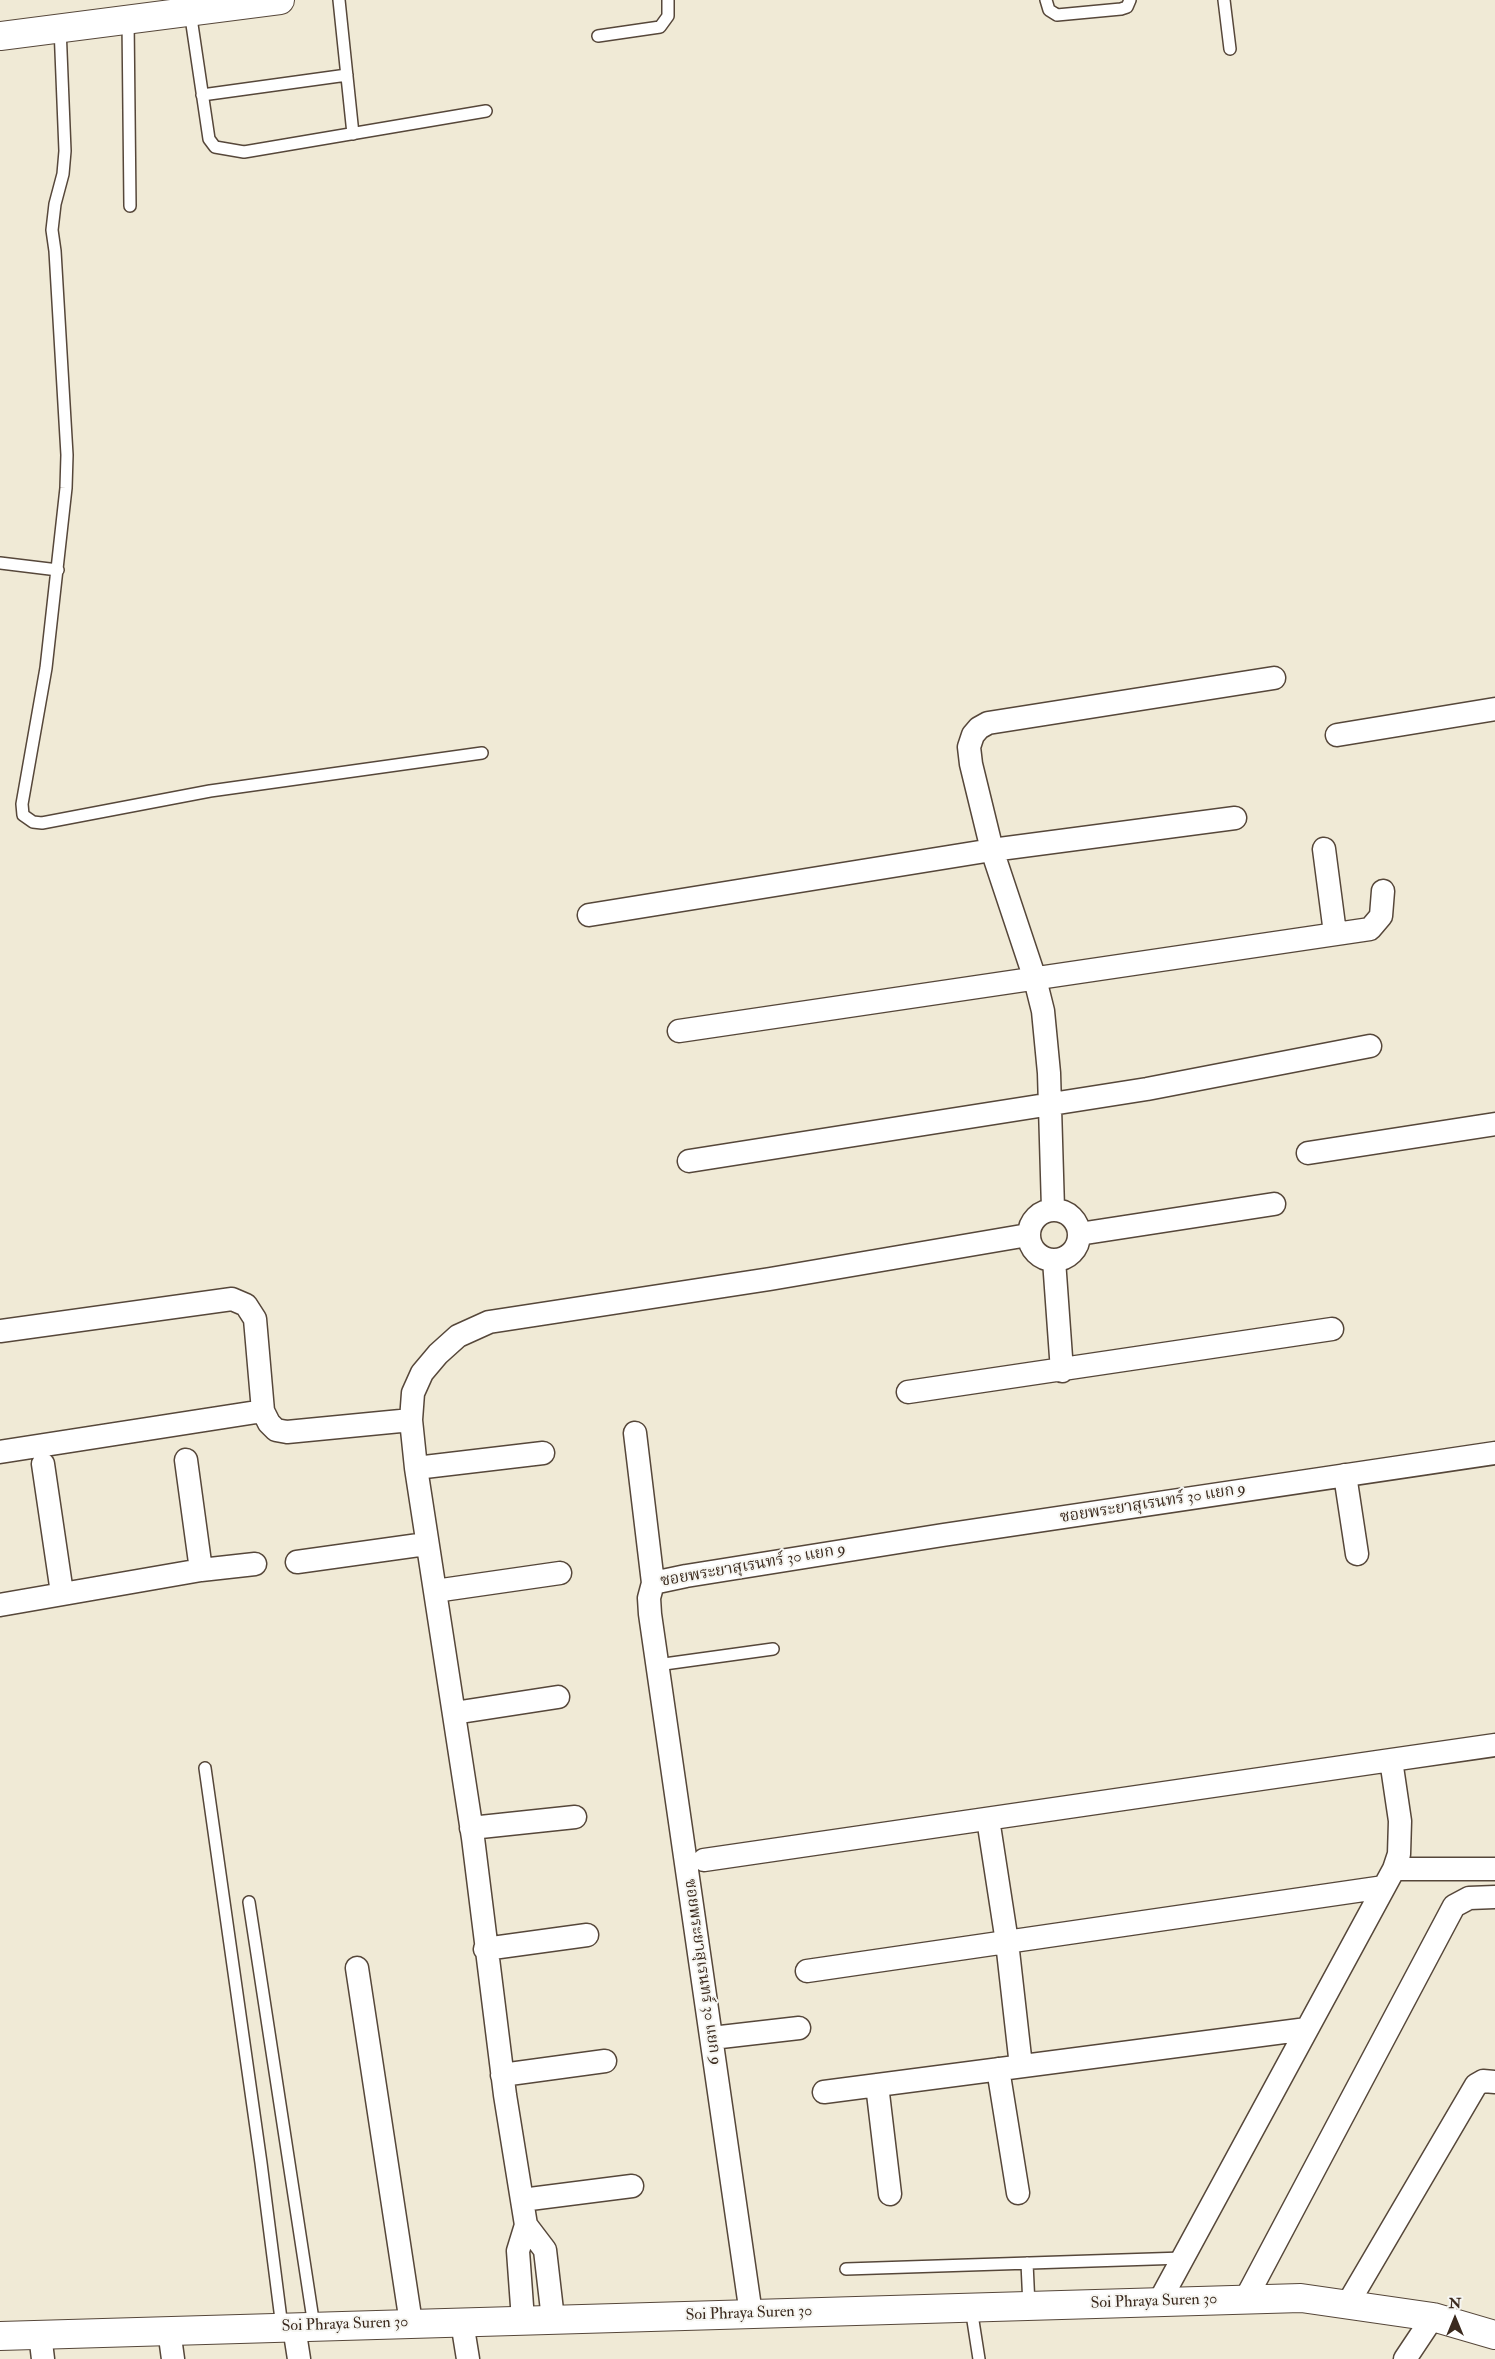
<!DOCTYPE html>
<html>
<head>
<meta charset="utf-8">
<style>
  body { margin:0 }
  #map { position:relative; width:1495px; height:2359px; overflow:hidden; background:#f0ead6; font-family:"IM FELL Double Pica",serif }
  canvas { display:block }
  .north { position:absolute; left:1430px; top:2294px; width:50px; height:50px; -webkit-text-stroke:4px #f6f6f2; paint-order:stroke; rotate:0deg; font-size:14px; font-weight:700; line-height:20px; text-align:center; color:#3b2a1e }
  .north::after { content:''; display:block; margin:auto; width:18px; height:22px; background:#3b2a1e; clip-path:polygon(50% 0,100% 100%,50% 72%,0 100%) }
</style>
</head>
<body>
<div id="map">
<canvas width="1495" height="2359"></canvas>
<div class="north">N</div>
</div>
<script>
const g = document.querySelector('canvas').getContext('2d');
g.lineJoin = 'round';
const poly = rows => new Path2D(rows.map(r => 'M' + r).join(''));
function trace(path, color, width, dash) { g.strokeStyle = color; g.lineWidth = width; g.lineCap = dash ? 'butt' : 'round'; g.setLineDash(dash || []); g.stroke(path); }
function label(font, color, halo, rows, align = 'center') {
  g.font = font + ' "IM FELL Double Pica","Noto Serif Thai",serif'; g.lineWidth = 4; g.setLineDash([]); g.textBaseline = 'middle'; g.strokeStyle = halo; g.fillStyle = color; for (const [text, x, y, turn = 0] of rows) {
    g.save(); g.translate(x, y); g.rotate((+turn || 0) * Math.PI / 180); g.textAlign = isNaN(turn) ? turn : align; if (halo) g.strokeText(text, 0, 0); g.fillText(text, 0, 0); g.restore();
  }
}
const service = poly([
  [339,0,353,134],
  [1046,0,1049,10,1057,15,1121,9,1127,7,1130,0],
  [1224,0,1230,49],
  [190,11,209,139,215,147,244,152,486,111],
  [128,19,130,206],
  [60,27,65,151,63,174,55,204,52,230,55,251,67,455,66,488,46,668,22,804,23,815,33,822,42,823,210,791,482,753],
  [598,36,660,27,668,16,668,0],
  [202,95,347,75],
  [0,563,58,570],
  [657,1665,773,1649],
  [205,1768,261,2163,282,2327],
  [249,1902,314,2326],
  [1027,2263,1029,2306],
  [846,2269,1183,2258],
  [971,2308,979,2359]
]);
const minor = poly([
  [1337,735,1495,709],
  [1324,849,1335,933],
  [589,915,992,850,1235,818],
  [679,1031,1370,929,1381,916,1383,891],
  [1308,1153,1495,1124],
  [689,1161,1147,1089,1370,1046],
  [1053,1209,1049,1073,1043,1011,1035,979,992,850,971,764,969,747,973,735,979,728,988,723,1274,678],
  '1029 1235a25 25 0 1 1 50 0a25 25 0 1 1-50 0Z',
  [1079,1234,1274,1204],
  [1054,1260,1062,1371],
  [0,1331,232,1299,246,1305,255,1319,263,1411,269,1423,276,1430,287,1432,411,1420],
  [908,1392,1332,1329],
  [635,1433,653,1583,649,1598,650,1614,751,2314],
  [0,1452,263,1411],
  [186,1460,201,1570],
  [43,1464,62,1593],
  [416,1468,543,1453],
  [1345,1475,1357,1554],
  [297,1562,426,1544],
  [653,1583,686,1576,943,1535,1495,1453],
  [435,1591,560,1573],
  [0,1605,201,1570,255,1564],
  [454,1713,558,1697],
  [1391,1760,1495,1745],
  [988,1819,1007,1942,1021,2066],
  [471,1828,575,1817],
  [704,1860,1391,1760,1400,1821,1399,1854,1394,1869,1159,2302],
  [1394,1869,1495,1869],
  [485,1949,587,1935],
  [357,1968,411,2323],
  [807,1971,1384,1887],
  [712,2038,799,2028],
  [998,2069,1018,2193],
  [502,2075,605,2061],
  [877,2085,890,2194],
  [824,2092,1307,2029],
  [522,2200,632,2186],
  [526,2225,545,2250,553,2319],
  [1245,2300,1454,1906,1469,1898,1495,1897],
  [1347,2305,1476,2085,1483,2081,1495,2082],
  [523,2320,518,2251,526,2225,505,2095,473,1838,416,1468,411,1420,413,1393,422,1373,438,1354,458,1336,489,1322,770,1279,1028,1235],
  [462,2322,468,2359],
  [294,2327,299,2359],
  [169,2330,173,2359],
  [40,2334,43,2359],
  [1405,2359,1433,2317]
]);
const tertiary = poly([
  [0,2336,1301,2298,1433,2317,1495,2335]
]);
const secondary = poly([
  [0,36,280,0]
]);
const streetNames = [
  ["ซอยพระยาสุเรนทร์ 30 แยก 9",1153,1504,-9],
  ["ซอยพระยาสุเรนทร์ 30 แยก 9",753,1566,-10],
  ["ซอยพระยาสุเรนทร์ 30 แยก 9",702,1972,82],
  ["Soi Phraya Suren 30",1154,2302,-2],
  ["Soi Phraya Suren 30",749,2314,-2],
  ["Soi Phraya Suren 30",345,2325,-2]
];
trace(service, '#56473a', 14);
trace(minor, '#56473a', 25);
trace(tertiary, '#56473a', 30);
trace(secondary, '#56473a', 30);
trace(service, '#fff', 11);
trace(minor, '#fff', 22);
trace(tertiary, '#fff', 28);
trace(secondary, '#fff', 28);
label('16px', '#3b2a1e', '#f6f6f2', streetNames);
</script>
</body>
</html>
